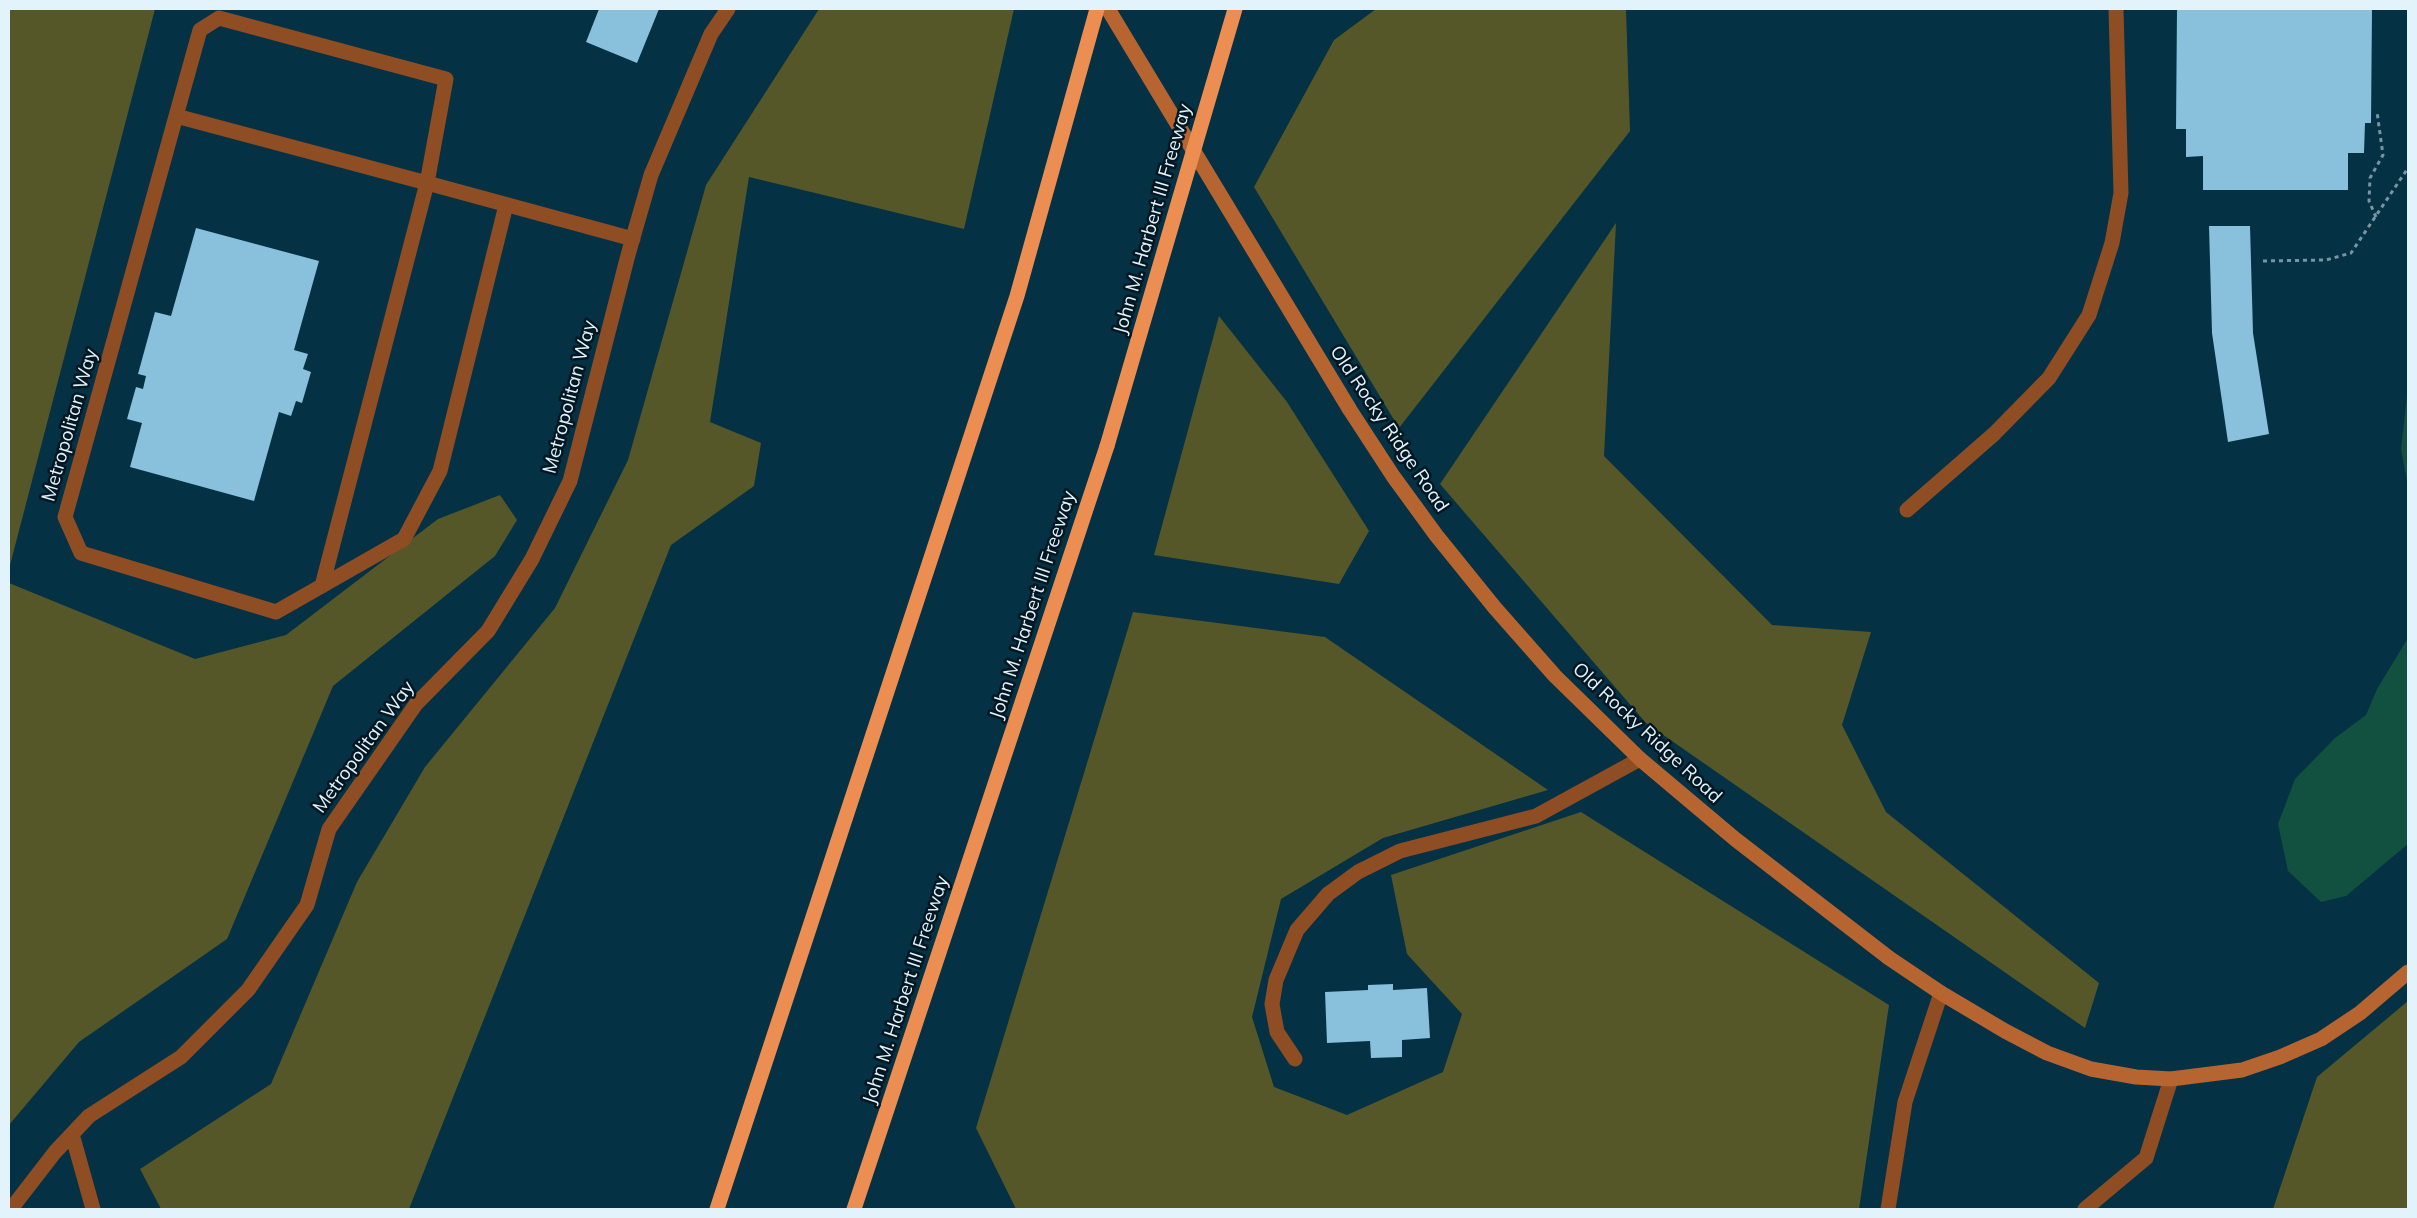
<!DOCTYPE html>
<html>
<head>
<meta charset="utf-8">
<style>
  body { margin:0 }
  #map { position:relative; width:2417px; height:1218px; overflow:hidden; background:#043143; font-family:Mulish,sans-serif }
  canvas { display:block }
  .frame { position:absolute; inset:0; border:10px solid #e3f3fc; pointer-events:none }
</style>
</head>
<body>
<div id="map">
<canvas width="2417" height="1218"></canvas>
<div class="frame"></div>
</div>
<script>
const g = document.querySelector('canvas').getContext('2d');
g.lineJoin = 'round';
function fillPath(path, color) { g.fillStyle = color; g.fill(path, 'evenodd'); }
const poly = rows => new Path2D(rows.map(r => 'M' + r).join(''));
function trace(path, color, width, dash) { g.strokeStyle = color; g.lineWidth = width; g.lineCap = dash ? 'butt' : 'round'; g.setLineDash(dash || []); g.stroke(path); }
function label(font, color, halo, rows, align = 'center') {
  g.font = font + ' Mulish,sans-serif'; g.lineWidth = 5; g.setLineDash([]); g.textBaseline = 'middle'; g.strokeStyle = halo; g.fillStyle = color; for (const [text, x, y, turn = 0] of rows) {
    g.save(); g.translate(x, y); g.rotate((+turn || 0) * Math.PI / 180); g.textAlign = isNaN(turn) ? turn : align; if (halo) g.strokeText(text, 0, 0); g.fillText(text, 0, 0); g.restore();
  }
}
const forest = poly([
  [9,9,155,9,9,569],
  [819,9,1014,9,964,229,749,177,710,422,761,443,754,486,671,545,409,1209,161,1209,140,1169,271,1084,357,882,425,767,555,608,628,460,706,185],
  [1376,9,1626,9,1630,131,1399,428,1254,187,1334,40],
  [1616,223,1604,456,1772,625,1871,632,1842,725,1886,812,2099,983,2085,1028,1646,723,1440,484],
  [1219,316,1287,402,1369,531,1339,584,1154,555],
  [500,495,517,520,495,556,333,686,227,939,79,1042,9,1125,9,583,195,659,286,635,438,519],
  [1133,612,1325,637,1548,790,1383,838,1281,899,1252,1017,1274,1087,1347,1115,1443,1072,1462,1014,1407,954,1391,875,1581,812,1889,1005,1859,1209,1016,1209,976,1128],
  [2408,1001,2408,1209,2273,1209,2317,1077]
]);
const water = poly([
  [2408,387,2408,486,2401,449],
  [2408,638,2408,844,2346,896,2321,902,2288,871,2278,824,2295,779,2335,738,2366,715,2377,689]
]);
const building = poly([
  [599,9,659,9,637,63,586,42],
  [2177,9,2372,9,2371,123,2365,123,2364,153,2348,153,2348,190,2203,190,2203,156,2186,157,2186,129,2176,129],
  [2209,226,2250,226,2253,333,2269,434,2228,442,2212,333],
  [196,228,319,261,294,350,308,354,303,369,311,372,302,403,296,401,291,416,279,412,254,501,130,467,142,423,127,419,136,387,143,389,146,376,138,374,155,312,171,316],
  [1393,984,1393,990,1427,988,1430,1038,1402,1040,1402,1057,1371,1058,1370,1041,1327,1043,1325,992,1368,990,1368,985]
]);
const path = poly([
  [2376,217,2369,201,2370,178,2383,155,2377,112],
  [2263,261,2326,260,2351,253,2408,168]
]);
const lane = poly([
  [176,116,200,30,219,18,446,79,427,183,322,586],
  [506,205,440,471,404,539,276,612,81,553,65,517,176,116,427,183,633,239],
  [1907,510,1994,434,2049,378,2089,315,2112,243,2121,193,2116,9],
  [1295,1059,1277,1032,1272,1004,1276,980,1297,930,1328,894,1358,872,1400,851,1536,816,1640,759],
  [72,1134,93,1209],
  [11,1209,55,1152,89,1116,181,1057,248,990,307,905,329,829,416,704,488,631,532,559,570,481,628,255,651,175,711,34,728,9],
  [2085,1209,2146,1158,2171,1079]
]);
const street = poly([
  [1888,1209,1905,1102,1941,993]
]);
const secondary = poly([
  [1108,9,1350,410,1393,476,1436,535,1495,608,1555,676,1640,759,1735,839,1889,958,1941,993,2005,1031,2047,1053,2091,1069,2136,1077,2171,1079,2242,1070,2280,1057,2321,1039,2360,1013,2408,972]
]);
const highway = poly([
  [717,1209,1017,296,1097,9],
  [854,1209,1107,446]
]);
const highwayBridge = poly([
  [1107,446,1235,9]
]);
const streetNames = [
  ["John M. Harbert III Freeway",1153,219,-74],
  ["Metropolitan Way",570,397,-75],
  ["Metropolitan Way",70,425,-74],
  ["Old Rocky Ridge Road",1389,429,56],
  ["John M. Harbert III Freeway",1033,605,-72],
  ["Old Rocky Ridge Road",1647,733,43],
  ["Metropolitan Way",364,747,-54],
  ["John M. Harbert III Freeway",906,990,-72]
];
fillPath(forest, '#555728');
fillPath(water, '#125040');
fillPath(building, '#89c0dc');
trace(path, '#7795a3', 3, [4, 4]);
trace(lane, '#8e4d23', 15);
trace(street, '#8e4d23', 15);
trace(secondary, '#b76530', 15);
trace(highway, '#ec8d52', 15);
trace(highwayBridge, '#ec8d52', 15);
label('19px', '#e3f3fc', '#021721', streetNames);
</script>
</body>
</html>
